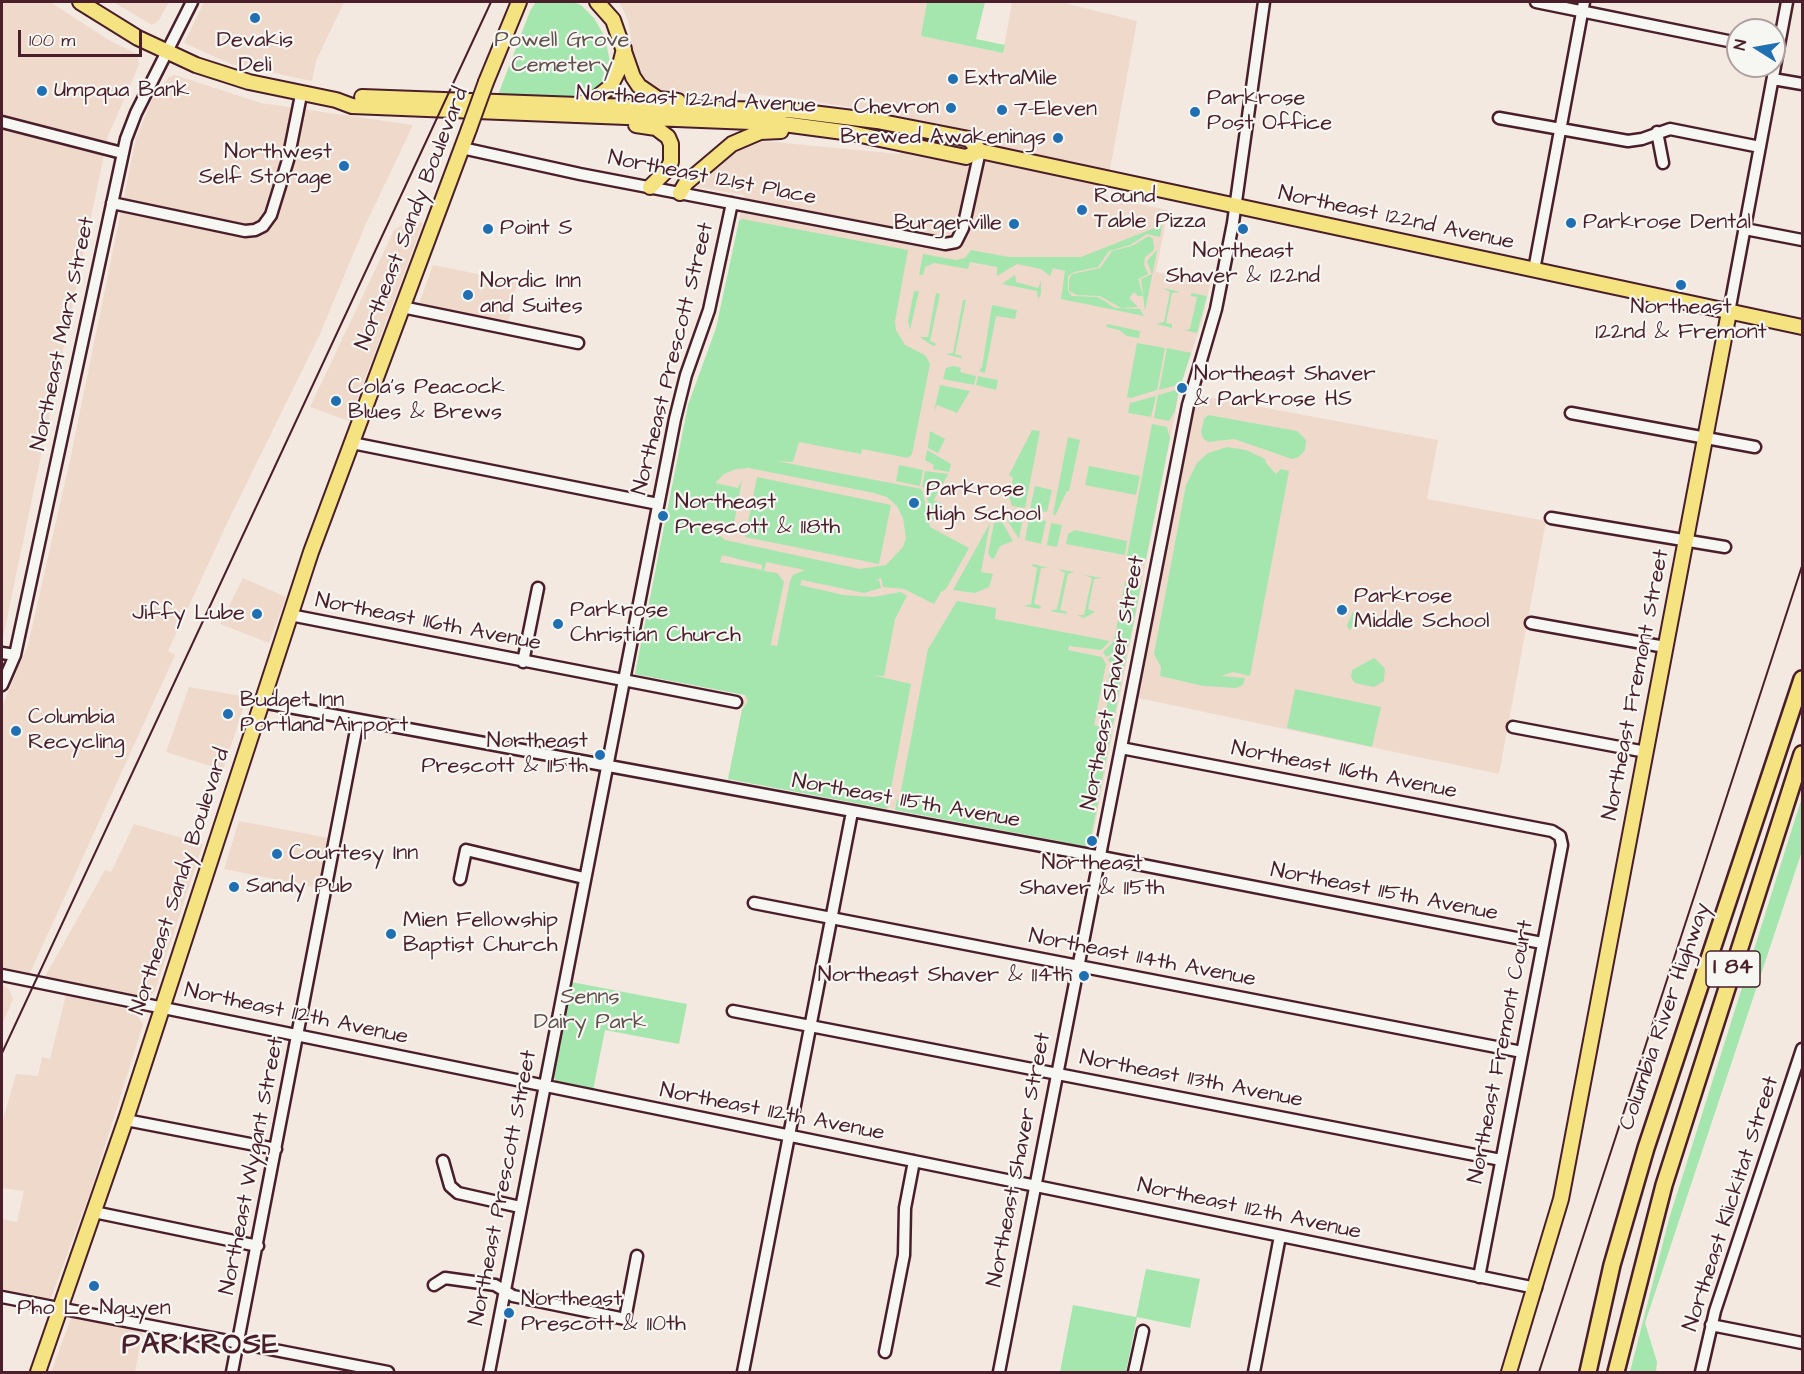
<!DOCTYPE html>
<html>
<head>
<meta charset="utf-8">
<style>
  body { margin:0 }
  #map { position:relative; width:1804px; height:1374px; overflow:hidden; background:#f3e9e0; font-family:"Architects Daughter",sans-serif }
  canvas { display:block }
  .frame { position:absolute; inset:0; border:3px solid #4a1f2b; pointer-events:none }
  .north { position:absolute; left:1726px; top:18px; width:60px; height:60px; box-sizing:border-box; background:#f6f6f2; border:2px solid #b1a0a2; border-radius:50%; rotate:281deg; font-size:16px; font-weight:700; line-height:24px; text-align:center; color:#4a1f2b }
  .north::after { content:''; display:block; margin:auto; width:21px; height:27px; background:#1f6fb2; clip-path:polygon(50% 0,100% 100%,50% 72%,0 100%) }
  .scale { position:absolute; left:18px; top:30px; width:124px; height:27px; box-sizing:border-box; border:3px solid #4a1f2b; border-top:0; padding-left:8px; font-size:18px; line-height:21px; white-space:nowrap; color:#4a1f2b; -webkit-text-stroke:4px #f6f6f2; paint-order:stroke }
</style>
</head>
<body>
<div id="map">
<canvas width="1804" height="1374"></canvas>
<div class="frame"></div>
<div class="north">N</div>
<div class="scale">100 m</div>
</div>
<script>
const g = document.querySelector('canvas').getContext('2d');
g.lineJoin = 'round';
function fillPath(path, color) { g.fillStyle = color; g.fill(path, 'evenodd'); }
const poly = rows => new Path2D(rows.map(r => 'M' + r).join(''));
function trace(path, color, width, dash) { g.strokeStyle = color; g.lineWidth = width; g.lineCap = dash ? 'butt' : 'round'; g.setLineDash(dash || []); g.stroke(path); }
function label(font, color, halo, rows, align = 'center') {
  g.font = font + ' "Architects Daughter",sans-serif'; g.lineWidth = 4.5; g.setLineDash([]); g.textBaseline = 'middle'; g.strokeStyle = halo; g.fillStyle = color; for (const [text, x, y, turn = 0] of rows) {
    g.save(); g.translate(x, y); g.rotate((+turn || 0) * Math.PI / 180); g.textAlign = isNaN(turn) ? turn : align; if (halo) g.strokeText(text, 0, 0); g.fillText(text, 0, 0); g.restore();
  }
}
const built = poly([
  [2,2,50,2,109,40,137,54,139,65,108,136,2,642],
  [113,2,169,2,159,20,152,25],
  [204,2,344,2,316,61,312,81,231,64,184,43],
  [619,2,927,2,922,36,1003,53,1012,2,1060,2,1137,21,1105,197,1168,210,1156,272,1211,281,1202,321,1180,388,1091,845,728,779,745,695,635,674,721,317,744,195,697,187,699,178,733,150,752,140,900,154,908,117,794,98,736,93,735,97,666,95,654,90,640,78,634,60,628,20],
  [175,75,261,103,413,125,364,228,320,334,230,517,168,651,175,655,30,973,2,967,2,706,28,645,70,460,136,138,153,97,169,77],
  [408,221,423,223,349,421,310,407,394,230],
  [433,265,517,282,508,325,418,307],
  [1197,395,1438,440,1427,499,1546,521,1499,774,1138,698],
  [243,578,286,597,269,643,220,624],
  [189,687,247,697,223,770,166,752],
  [239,821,329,838,319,888,224,869],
  [134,824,203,844,155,991,150,997,144,998,43,980,105,870,111,872],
  [2,985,9,989,13,999,2,1025],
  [66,995,135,1011,143,1025,91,1190,51,1298,35,1299,2,1293,2,1219,17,1222,24,1191,2,1188,2,1123,16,1074,38,1076,42,1057,50,1059],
  [71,1318,143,1331,135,1372,51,1372]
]);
const green = poly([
  [536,2,573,2,581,5,594,18,605,37,610,62,609,71,600,86,579,100,498,95,530,11],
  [927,2,985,2,976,39,1005,45,1003,53,921,36],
  [742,219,908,250,895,321,896,330,905,345,925,355,930,364,912,454,908,458,862,449,861,454,799,442,793,462,776,461,922,489,930,527,969,548,946,589,941,592,934,604,904,589,883,587,881,578,874,581,879,580,881,588,864,593,802,580,800,585,843,595,873,597,901,592,907,596,895,619,884,676,872,675,911,684,887,809,728,779,742,710,748,701,745,695,635,674,688,405,716,328,739,221],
  [749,468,874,493,887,497,897,506,903,518,906,538,903,547,886,565,860,569,725,540,715,532,708,520,734,524,742,480,738,488,715,483,724,474,736,469],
  [722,555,762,565,762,570,720,562],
  [766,562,805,570,793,575,790,581,777,646,771,645,770,648,784,582,777,573,764,571],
  [1162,225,1160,237,1147,234,1130,245,1109,251,1098,267,1074,272,1068,276,1068,291,1072,296,1098,297,1115,308,1140,309,1144,316,1061,299,1065,271,1053,268,1050,276,1041,269,1017,264,997,276,997,267,970,262,968,269,934,263,925,267,923,275,919,275,923,254,956,260,965,258,971,250,1009,257,1081,257],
  [1149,236,1153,239,1154,250,1145,257,1144,265,1148,274,1138,279,1143,296,1138,296,1134,292,1129,298,1138,307,1121,308,1100,296,1077,295,1069,291,1069,279,1072,274,1100,268,1112,251,1132,246],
  [1159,241,1145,311,1141,279,1152,274,1147,261,1157,250],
  [1015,275,1016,282,1038,288,1041,281,1041,294,1038,299,1037,291,1002,284],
  [1163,288,1180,292,1172,293,1166,323,1172,324,1172,328,1156,324,1164,322,1170,292],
  [914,291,919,291,910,330,908,321],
  [936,293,940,294,930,341,937,344,933,346,920,337,928,337],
  [1191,293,1207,296,1197,333,1185,330,1190,329,1197,297,1191,296],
  [963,300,966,300,955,354,962,356,961,358,945,354,953,353],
  [992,305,1017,310,1015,319,996,316,985,373,979,371,982,367],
  [1107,324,1140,331,1139,338,1127,336,1119,330,1106,327],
  [1137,343,1165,348,1157,390,1131,398,1127,397],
  [1167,348,1191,353,1181,384,1159,390],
  [953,366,961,368,960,372,976,376,974,385,943,379,946,368],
  [978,376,998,380,996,390,976,385],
  [940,385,970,391,957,413,937,405,934,412],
  [1179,389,1175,411,1169,421,1154,418,1158,395],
  [1156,396,1151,417,1128,413,1130,403],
  [1208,415,1297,431,1306,440,1305,450,1299,457,1292,459,1234,439,1208,442,1203,438,1201,432,1204,419],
  [1152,424,1167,427,1170,438,1146,559,1127,556],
  [1032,430,1040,431,1025,508,1012,506,1009,497,1013,478,1009,475],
  [930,431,945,439,938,453,928,448],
  [1068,437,1080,440,1069,491,1067,491,1055,516,1053,514],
  [1227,447,1246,450,1265,459,1266,463,1276,474,1281,469,1289,471,1250,676,1233,672,1221,676,1245,678,1243,685,1236,688,1203,686,1160,676,1161,667,1154,654,1186,485,1197,463,1208,453],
  [927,450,951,464,949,472,933,469,934,465,925,460],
  [899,465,923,470,920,486,896,481],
  [1089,466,1140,476,1136,495,1085,485],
  [925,471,948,474,940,490,922,487],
  [757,477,891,505,879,564,745,537],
  [1035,486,1052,490,1047,512,1030,509],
  [925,490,938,492,934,500,942,504,933,521],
  [1011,515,1023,518,1019,539,1007,520],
  [1029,518,1046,521,1041,544,1025,540],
  [1002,522,1013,541,1000,546,994,559,991,558,988,553,994,523],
  [990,523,981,572,993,574,989,587,975,593,953,590],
  [1051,523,1062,525,1057,547,1047,545],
  [1075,530,1127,541,1125,555,1066,544,1068,534],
  [1033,564,1048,568,1041,568,1034,604,1041,606,1040,609,1024,606,1031,604,1037,568,1032,566],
  [1058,569,1074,572,1068,574,1060,610,1067,612,1066,614,1050,611,1057,609,1065,573],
  [1085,575,1102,578,1094,579,1088,609,1095,612,1084,618,1077,615,1084,615,1092,578],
  [1125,582,1141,585,1129,645,1106,657,1103,652,1114,641],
  [957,601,996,608,995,619,1110,641,1101,650,1069,646,1068,650,1102,657,1106,664,1094,725,1103,728,1108,699,1104,698,1104,694,1112,666,1108,659,1128,646,1090,843,1085,846,895,810,897,799,907,811,900,796,928,649],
  [1359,610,1358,623,1349,630,1347,625,1353,612],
  [1374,658,1385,668,1384,681,1374,687,1355,683,1351,677,1352,670],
  [1295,689,1381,707,1372,747,1287,728],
  [1802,797,1802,851,1645,1323,1657,1362,1656,1372,1630,1372,1669,1219],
  [571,982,687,1004,679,1044,605,1030,593,1090,557,1082,553,1076],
  [1146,1269,1200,1279,1190,1328,1137,1317,1126,1372,1060,1372,1073,1305,1136,1317]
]);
const minor = poly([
  [1536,2,1738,43],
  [1773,79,1802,84],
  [1499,118,1628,141,1642,139,1670,129,1760,147],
  [2,122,122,153],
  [1657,132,1663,163],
  [462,148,580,174,945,244,956,242,963,228,980,151],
  [112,203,245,231,255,230,263,226,271,215,288,160,301,95],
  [1745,229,1802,240],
  [1534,270,1584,2],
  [402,307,578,343],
  [1729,312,1787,2],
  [1571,413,1755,447],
  [352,443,658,504],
  [1551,518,1725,547],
  [290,615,736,702],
  [1531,623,1665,647],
  [2,653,15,655],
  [523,662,538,588],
  [2,685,15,655,126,139,136,113,192,2],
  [262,702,1091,855,1542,943],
  [1513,727,1646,752],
  [1121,748,1552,831,1560,836,1562,845,1479,1277],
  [460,879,466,850,584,878],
  [754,903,1522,1052],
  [2,975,1536,1288],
  [733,1011,1501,1160],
  [126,1120,276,1149],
  [443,1161,450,1186,458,1193,520,1207],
  [94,1212,258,1246],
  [434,1285,445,1278,495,1285,513,1296,625,1319,637,1256],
  [2,1297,388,1372],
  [1711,1325,1802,1343],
  [885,1352,904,1255,905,1208,914,1161],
  [232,1372,358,720],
  [489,1372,675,419,686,375,709,310,732,203],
  [743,1372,852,812],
  [999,1372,1188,405,1216,309,1233,223,1264,2],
  [1134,1372,1143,1331],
  [1254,1372,1280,1236],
  [1701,1372,1715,1311,1802,1049]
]);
const major = poly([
  [80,2,138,38,196,65,249,82,336,100,352,106,776,123,851,133,966,157,980,151,1802,327],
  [597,2,613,20,633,77,639,86,658,99,678,101],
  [486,82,519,2],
  [362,97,660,108,788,110,877,121,969,139,980,151],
  [582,103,595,99,610,87,619,69,624,49],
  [636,125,656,128,668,137,671,144,671,162,667,170,650,187],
  [680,193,686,183,732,144,760,132,781,131],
  [38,1372,127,1116,311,552,469,129],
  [1509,1372,1561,1199,1729,312]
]);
const highway = poly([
  [1588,1372,1612,1265,1646,1148,1802,679],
  [1616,1372,1664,1185,1802,754]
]);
const rail = poly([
  [2,1053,491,2],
  [1539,1372,1802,566]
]);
const majorBridge = poly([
  [469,129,486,82]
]);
const markers = [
  [255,18,6,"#1f6fb2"],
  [953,79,6,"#1f6fb2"],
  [42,91,6,"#1f6fb2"],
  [951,108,6,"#1f6fb2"],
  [1002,110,6,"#1f6fb2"],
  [1195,112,6,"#1f6fb2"],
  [1058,138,6,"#1f6fb2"],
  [344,166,6,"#1f6fb2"],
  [1082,210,6,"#1f6fb2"],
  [1571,223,6,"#1f6fb2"],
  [1014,224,6,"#1f6fb2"],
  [488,229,6,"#1f6fb2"],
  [1243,229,6,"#1f6fb2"],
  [1681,285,6,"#1f6fb2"],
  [468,295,6,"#1f6fb2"],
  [1182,388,6,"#1f6fb2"],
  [336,401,6,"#1f6fb2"],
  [914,503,6,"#1f6fb2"],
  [663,516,6,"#1f6fb2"],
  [1342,610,6,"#1f6fb2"],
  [257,614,6,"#1f6fb2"],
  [558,624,6,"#1f6fb2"],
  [228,714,6,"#1f6fb2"],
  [16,731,6,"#1f6fb2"],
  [600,755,6,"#1f6fb2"],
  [1092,841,6,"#1f6fb2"],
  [277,854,6,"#1f6fb2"],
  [234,887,6,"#1f6fb2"],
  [391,934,6,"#1f6fb2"],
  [1084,976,6,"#1f6fb2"],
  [94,1286,6,"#1f6fb2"],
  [509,1313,6,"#1f6fb2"]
];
const shields = [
  [1733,969,54]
];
const shieldNames = [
  ["I 84",1733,969]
];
const poiNames = [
  ["Devakis",255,41,"center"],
  ["Deli",255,66,"center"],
  ["ExtraMile",965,79],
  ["Umpqua Bank",54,91],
  ["Parkrose",1207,99],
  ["Post Office",1207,124],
  ["Chevron",939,108,"right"],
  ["7-Eleven",1014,110],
  ["Brewed Awakenings",1046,138,"right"],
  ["Northwest",332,153,"right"],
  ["Self Storage",332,178,"right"],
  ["Round",1094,197],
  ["Table Pizza",1094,222],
  ["Parkrose Dental",1583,223],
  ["Burgerville",1002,224,"right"],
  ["Point S",500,229],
  ["Northeast",1243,252,"center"],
  ["Shaver & 122nd",1243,277,"center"],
  ["Nordic Inn",480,282],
  ["and Suites",480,307],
  ["Northeast",1681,308,"center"],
  ["122nd & Fremont",1681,333,"center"],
  ["Northeast Shaver",1194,375],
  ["& Parkrose HS",1194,400],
  ["Cola's Peacock",348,388],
  ["Blues & Brews",348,413],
  ["Parkrose",926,490],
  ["High School",926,515],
  ["Northeast",675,503],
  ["Prescott & 118th",675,528],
  ["Parkrose",1354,597],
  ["Middle School",1354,622],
  ["Parkrose",570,611],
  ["Christian Church",570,636],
  ["Jiffy Lube",245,614,"right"],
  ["Budget Inn",240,701],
  ["Portland Airport",240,726],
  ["Columbia",28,718],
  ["Recycling",28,743],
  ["Northeast",588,742,"right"],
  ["Prescott & 115th",588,767,"right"],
  ["Courtesy Inn",289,854],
  ["Northeast",1092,864,"center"],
  ["Shaver & 115th",1092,889,"center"],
  ["Sandy Pub",246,887],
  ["Mien Fellowship",403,921],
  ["Baptist Church",403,946],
  ["Northeast Shaver & 114th",1072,976,"right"],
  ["Northeast",521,1300],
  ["Prescott & 110th",521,1325],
  ["Pho Le Nguyen",94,1309,"center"]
];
const parkNames = [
  ["Powell Grove",562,41],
  ["Cemetery",562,66],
  ["Senns",590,998],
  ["Dairy Park",590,1023]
];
const streetNames = [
  ["Northeast 122nd Avenue",696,101,3],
  ["Northeast 121st Place",712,179,11],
  ["Northeast Sandy Boulevard",413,219,-69],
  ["Northeast 122nd Avenue",1396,219,12],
  ["Northeast Marx Street",64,334,-78],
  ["Northeast Prescott Street",674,359,-76],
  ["Northeast 116th Avenue",428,623,11],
  ["Northeast Shaver Street",1114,683,-79],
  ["Northeast Fremont Street",1637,685,-79],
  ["Northeast 116th Avenue",1344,771,11],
  ["Northeast 115th Avenue",906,802,10],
  ["Northeast Sandy Boulevard",181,882,-72],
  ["Northeast 115th Avenue",1384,893,11],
  ["Northeast 114th Avenue",1142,959,11],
  ["Northeast 112th Avenue",296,1015,12],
  ["Columbia River Highway",1666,1017,-71],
  ["Northeast Fremont Court",1502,1052,-79],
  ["Northeast 113th Avenue",1191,1080,11],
  ["Northeast 112th Avenue",772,1113,11],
  ["Northeast Shaver Street",1020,1160,-79],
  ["Northeast Wygant Street",253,1166,-79],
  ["Northeast Prescott Street",504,1188,-79],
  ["Northeast Klickitat Street",1732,1204,-72],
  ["Northeast 112th Avenue",1249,1210,12]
];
const districtNames = [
  ["PARKROSE",201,1347]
];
fillPath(built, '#efd9cb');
fillPath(green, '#a5e6af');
trace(minor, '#4a1f2b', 15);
trace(major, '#4a1f2b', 18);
trace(highway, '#4a1f2b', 20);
trace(minor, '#f6f6f2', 10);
trace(major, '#f5e382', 14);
trace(highway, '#f5e382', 15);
trace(rail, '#4a1f2b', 2);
trace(majorBridge, '#4a1f2b', 18, []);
trace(majorBridge, '#f5e382', 14);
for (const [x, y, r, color] of markers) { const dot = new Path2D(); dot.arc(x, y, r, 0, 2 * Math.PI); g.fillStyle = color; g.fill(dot); trace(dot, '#f6f6f2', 2); }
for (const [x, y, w] of shields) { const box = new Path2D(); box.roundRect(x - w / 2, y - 18, w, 36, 4.5); g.fillStyle = '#f6f6f2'; g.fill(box); trace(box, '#4a1f2b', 1.5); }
label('bold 21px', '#4a1f2b', null, shieldNames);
label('22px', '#4a1f2b', '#f6f6f2', poiNames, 'left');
label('22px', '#61514c', '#f6f6f2', parkNames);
label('22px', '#4a1f2b', '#f6f6f2', streetNames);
g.letterSpacing = '1.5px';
label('bold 28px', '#4a1f2b', '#f6f6f2', districtNames);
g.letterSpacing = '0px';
</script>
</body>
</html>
